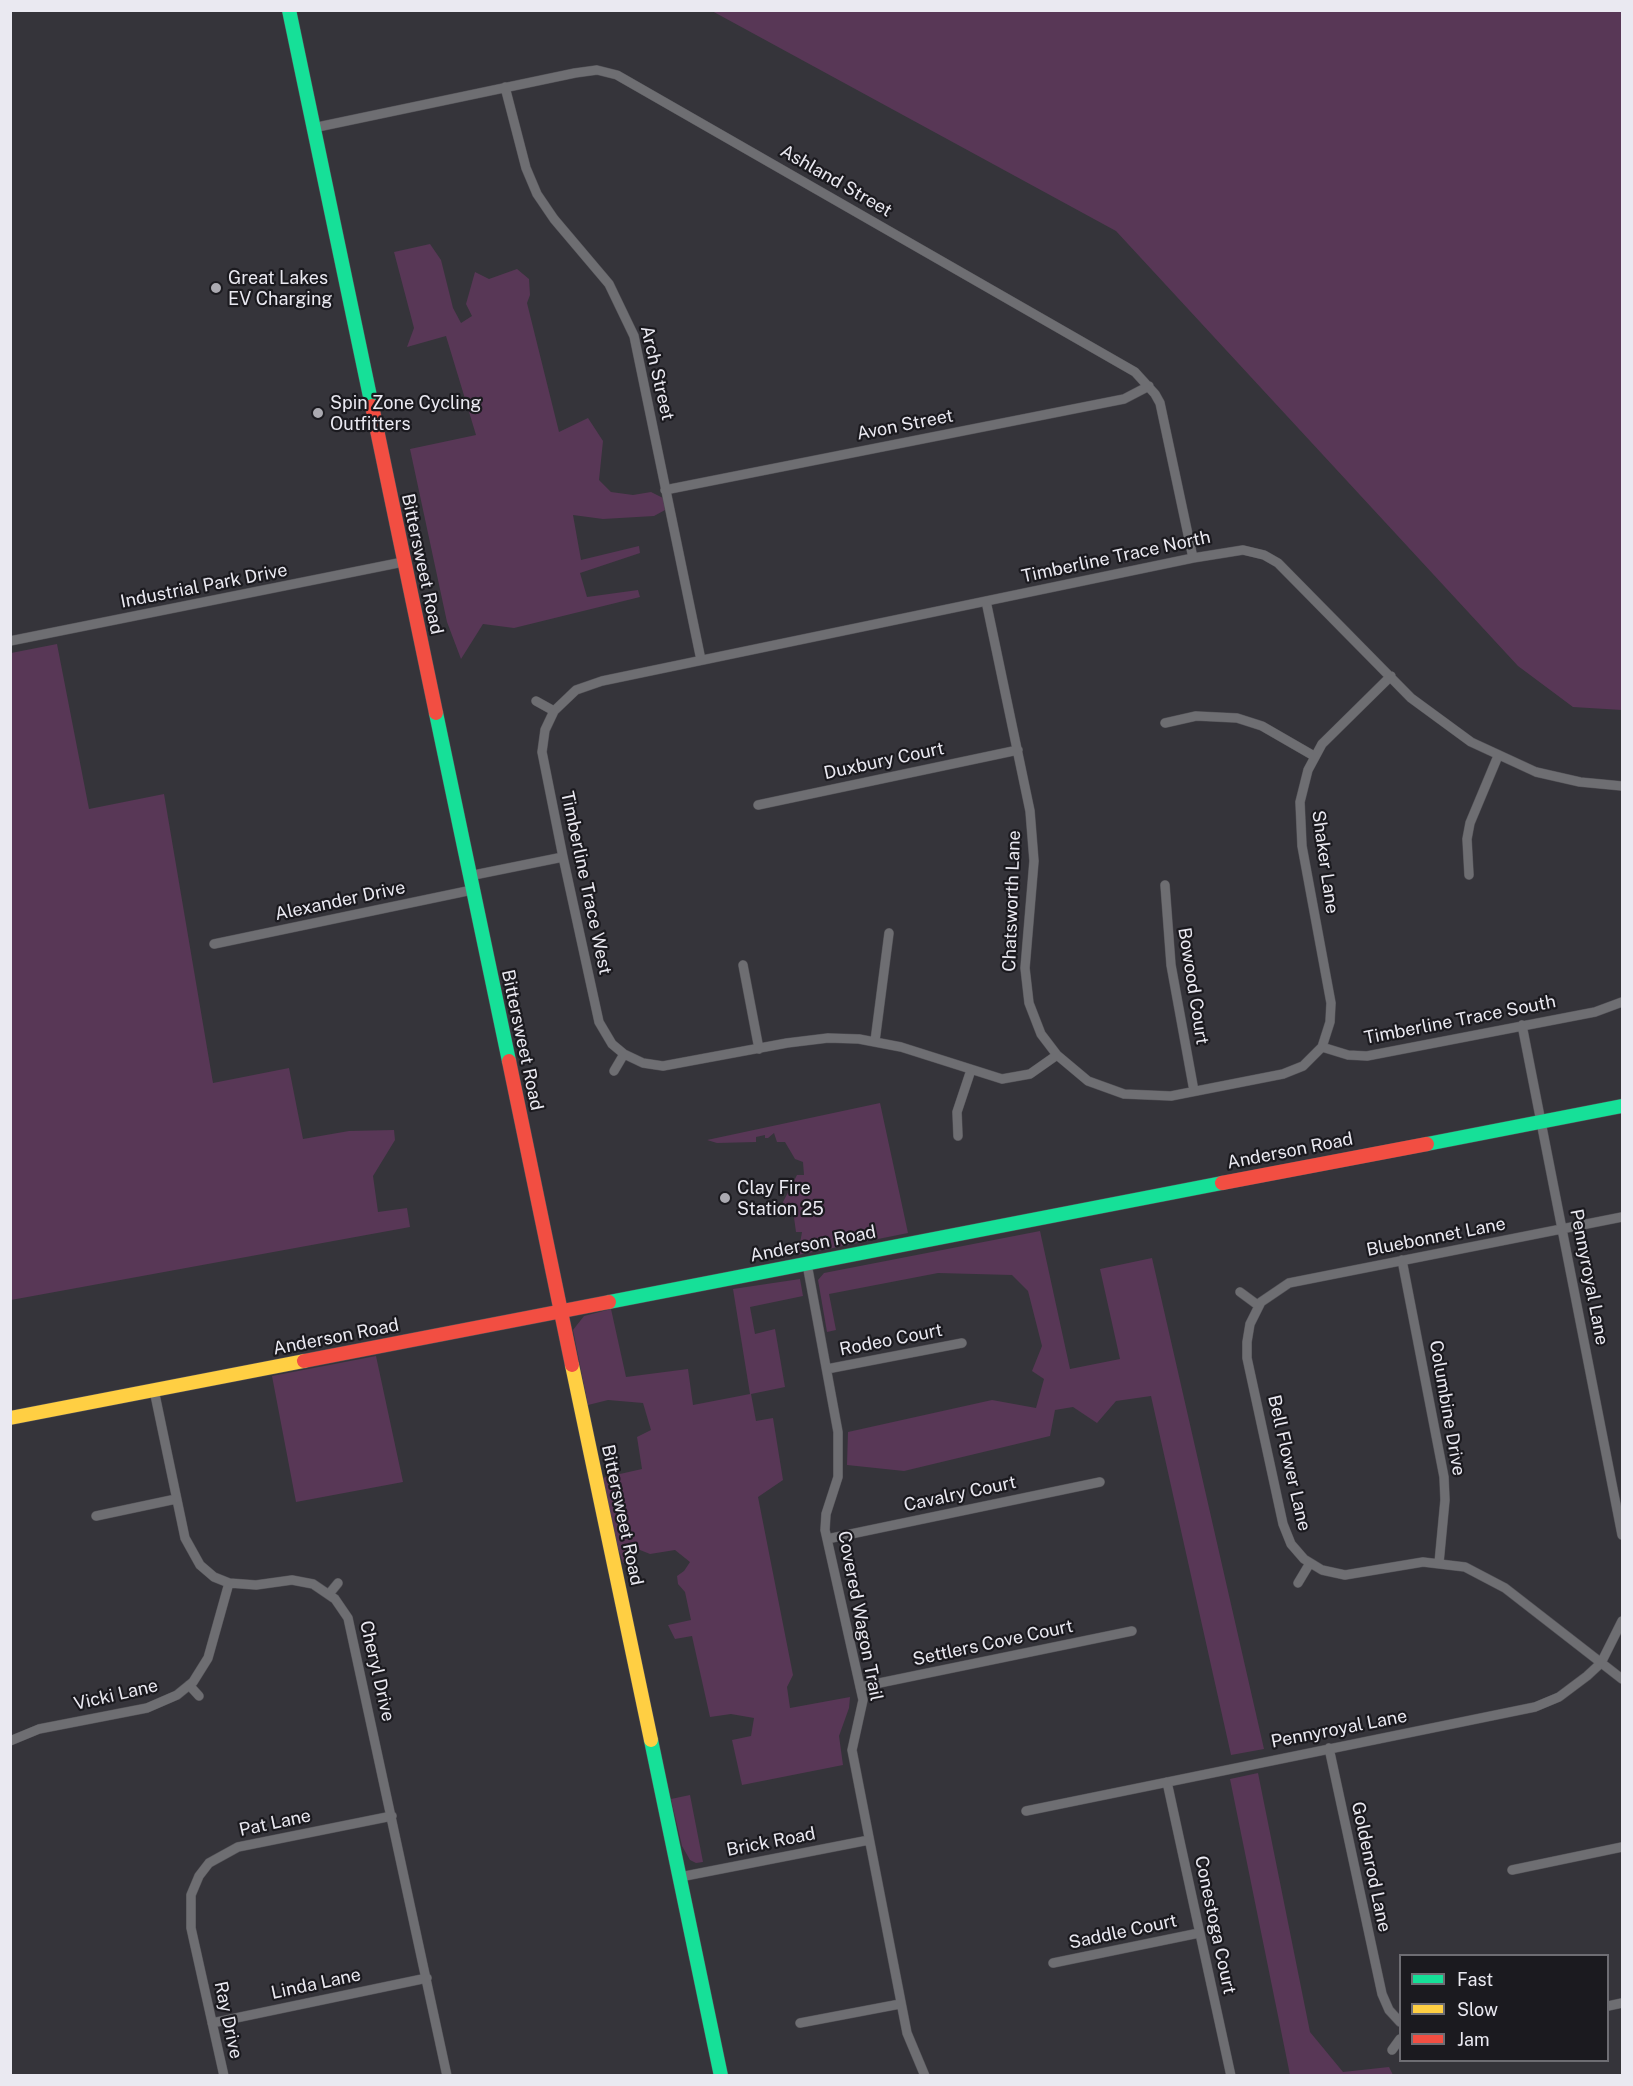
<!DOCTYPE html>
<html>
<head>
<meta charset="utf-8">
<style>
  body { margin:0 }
  #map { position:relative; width:1633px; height:2086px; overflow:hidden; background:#35343a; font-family:"Public Sans",sans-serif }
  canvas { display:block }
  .frame { position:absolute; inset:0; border:12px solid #eae9f1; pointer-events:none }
  .legend { position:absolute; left:1399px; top:1954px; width:210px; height:108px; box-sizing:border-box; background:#1b1a1f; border:2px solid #6e6d73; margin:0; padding:8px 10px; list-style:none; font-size:18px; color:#eae9f1 }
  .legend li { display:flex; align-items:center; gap:12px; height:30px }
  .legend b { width:30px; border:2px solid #6e6d73 }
</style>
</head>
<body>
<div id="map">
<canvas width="1633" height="2086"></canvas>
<div class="frame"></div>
<ul class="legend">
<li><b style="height:8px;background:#16e098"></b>Fast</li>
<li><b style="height:8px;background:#ffcf43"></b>Slow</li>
<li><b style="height:8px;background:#f24e42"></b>Jam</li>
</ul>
</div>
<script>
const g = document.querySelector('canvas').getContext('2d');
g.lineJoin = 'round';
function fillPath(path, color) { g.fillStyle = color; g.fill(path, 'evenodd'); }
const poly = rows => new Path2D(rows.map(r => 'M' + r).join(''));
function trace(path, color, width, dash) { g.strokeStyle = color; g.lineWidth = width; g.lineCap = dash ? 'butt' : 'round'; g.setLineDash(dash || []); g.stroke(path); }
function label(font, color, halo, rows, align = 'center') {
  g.font = font + ' "Public Sans",sans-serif'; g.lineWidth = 4.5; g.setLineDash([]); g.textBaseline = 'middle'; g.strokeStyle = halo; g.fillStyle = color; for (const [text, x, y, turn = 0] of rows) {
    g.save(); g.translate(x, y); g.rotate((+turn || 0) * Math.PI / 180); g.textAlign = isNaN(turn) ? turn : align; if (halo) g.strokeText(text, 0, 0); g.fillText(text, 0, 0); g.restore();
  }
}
const green = poly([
  [712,11,1622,11,1622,710,1573,707,1518,666,1116,231],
  [430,244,441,260,453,308,461,323,472,316,466,304,475,272,489,279,517,269,529,279,530,295,527,303,559,432,588,418,603,441,599,480,611,492,633,495,651,492,663,498,665,510,654,516,603,519,573,515,581,560,639,546,640,553,580,573,587,597,638,590,640,597,514,628,483,624,461,659,447,622,410,449,476,435,446,336,407,347,414,328,394,252],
  [57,644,89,809,164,794,213,1083,289,1068,303,1139,349,1131,394,1130,395,1140,373,1176,378,1212,407,1208,410,1227,11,1300,11,653],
  [880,1103,908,1233,798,1255,802,1232,796,1232,793,1210,784,1208,783,1202,797,1175,804,1175,803,1162,795,1159,785,1142,777,1142,774,1133,768,1138,765,1138,765,1135,756,1137,756,1142,717,1143,707,1140],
  [1040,1231,1070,1369,1120,1359,1100,1269,1152,1258,1264,1749,1231,1755,1151,1396,1116,1401,1097,1423,1073,1407,1055,1410,1050,1436,904,1471,847,1465,848,1432,992,1400,1036,1408,1044,1379,1032,1371,1042,1346,1028,1291,1012,1275,938,1273,829,1294,836,1330,827,1332,818,1280,824,1273],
  [800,1279,803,1296,750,1307,755,1334,775,1329,785,1387,751,1394,756,1421,773,1418,783,1480,758,1497,793,1675,787,1687,790,1708,850,1697,849,1708,839,1736,843,1765,742,1785,732,1740,751,1736,754,1718,731,1714,710,1717,692,1636,675,1639,668,1625,691,1620,685,1592,678,1584,677,1576,684,1571,690,1562,675,1550,650,1554,635,1548,629,1554,631,1561,623,1563,618,1548,602,1478,642,1469,637,1437,651,1430,643,1403,608,1400,588,1405,573,1330,584,1316,611,1309,626,1377,688,1369,693,1405,750,1394,733,1289],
  [376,1356,403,1482,296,1502,272,1376],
  [1258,1773,1310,2032,1343,2072,1389,2067,1393,2075,1290,2075,1230,1779],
  [690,1795,703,1862,696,1863,690,1860,682,1846,671,1799]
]);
const street = poly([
  [505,87,526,168,537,194,554,219,609,284,634,336,701,660],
  [313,128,575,73,597,70,617,75,1135,372,1155,394,1160,403,1193,558],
  [665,490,1124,399,1149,386],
  [986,601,1030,811,1034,861,1025,968,1029,1003,1041,1034,1057,1055,1088,1081,1124,1094,1171,1096,1283,1074,1303,1066,1322,1047,1330,1022,1331,1003,1302,846,1300,802,1308,770,1322,744,1391,676],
  [10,641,403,562],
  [536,701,554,711],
  [1165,723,1196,716,1237,718,1262,726,1314,756],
  [758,805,1018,750],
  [1469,875,1467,839,1470,823,1498,756],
  [469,876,563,857],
  [1165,885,1171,965,1194,1091],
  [214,944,472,890],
  [743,965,759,1049],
  [1522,1025,1622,1535],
  [875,1041,889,933],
  [1322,1047,1348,1055,1367,1056,1595,1012,1622,1002],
  [1057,1055,1030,1074,1002,1079,901,1047,859,1039,828,1038,787,1043,663,1066,643,1063,624,1054,612,1044,599,1022,563,857,542,752,545,730,554,711,576,690,602,681,1193,558,1243,550,1264,555,1278,563,1411,698,1471,742,1536,772,1580,782,1622,786],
  [614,1071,624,1054],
  [958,1136,957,1112,971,1070],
  [1622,1217,1289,1283,1261,1302,1250,1324,1247,1342,1247,1358,1283,1524,1291,1544,1304,1559,1322,1570,1345,1575,1423,1562,1465,1567,1505,1588,1622,1679],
  [1402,1260,1444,1477,1445,1500,1439,1563],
  [807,1264,838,1432,838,1477,826,1514,825,1530,863,1700,852,1750,907,2033,925,2076],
  [1240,1292,1259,1306],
  [827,1369,962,1343],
  [154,1390,185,1538,200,1565,214,1577,229,1583,256,1585,292,1580,313,1584,335,1599,348,1618,447,2076],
  [96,1516,176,1499],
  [827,1539,1100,1482],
  [1298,1583,1310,1563],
  [329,1594,338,1583],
  [189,1685,199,1696],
  [860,1687,1132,1631],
  [10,1741,39,1729,147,1708,177,1695,193,1682,208,1658,229,1583],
  [1329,1748,1382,1994,1389,2010,1400,2022],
  [1167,1782,1231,2076],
  [1026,1811,1535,1707,1559,1697,1587,1676,1601,1663,1622,1621],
  [1512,1870,1622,1847],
  [680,1877,869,1840],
  [1053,1963,1199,1933],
  [1608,2006,1622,2003],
  [212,2023,427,1978],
  [800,2023,900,2004],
  [1392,2050,1400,2039],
  [224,2076,191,1928,191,1895,199,1876,209,1863,238,1847,392,1816]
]);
const fast = poly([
  [289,10,372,406],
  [436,713,509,1061],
  [1427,1144,1622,1106],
  [609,1302,1222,1183],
  [651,1740,721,2076]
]);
const slow = poly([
  [572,1365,651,1740],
  [10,1418,304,1361]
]);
const jam = poly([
  [372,406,436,713],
  [509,1061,572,1365],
  [1222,1183,1427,1144],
  [304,1361,609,1302]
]);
const markers = [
  [216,288,6,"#abaab1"],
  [318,413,6,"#abaab1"],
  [725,1198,6,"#abaab1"]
];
const streetNames = [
  ["Ashland Street",836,181,30],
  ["Arch Street",657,373,77],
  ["Avon Street",905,425,-11],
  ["Timberline Trace North",1116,557,-12],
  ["Bittersweet Road",422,564,78],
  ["Industrial Park Drive",204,586,-11],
  ["Duxbury Court",884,761,-12],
  ["Shaker Lane",1325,862,82],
  ["Timberline Trace West",586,883,78],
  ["Alexander Drive",340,901,-12],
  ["Chatsworth Lane",1012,901,-88],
  ["Bowood Court",1193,986,81],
  ["Timberline Trace South",1460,1020,-11],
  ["Bittersweet Road",522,1040,78],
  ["Anderson Road",1290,1151,-11],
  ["Bluebonnet Lane",1436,1237,-11],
  ["Anderson Road",813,1244,-11],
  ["Pennyroyal Lane",1589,1277,79],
  ["Anderson Road",336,1337,-11],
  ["Rodeo Court",891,1340,-11],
  ["Columbine Drive",1447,1408,80],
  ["Bell Flower Lane",1289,1463,77],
  ["Cavalry Court",960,1494,-12],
  ["Bittersweet Road",622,1515,78],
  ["Covered Wagon Trail",860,1616,79],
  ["Settlers Cove Court",993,1643,-12],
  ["Cheryl Drive",377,1671,77],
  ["Vicki Lane",116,1695,-13],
  ["Pennyroyal Lane",1339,1729,-11],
  ["Pat Lane",275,1823,-12],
  ["Brick Road",771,1842,-11],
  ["Goldenrod Lane",1371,1867,78],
  ["Conestoga Court",1215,1925,78],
  ["Saddle Court",1123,1932,-12],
  ["Linda Lane",316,1984,-12],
  ["Ray Drive",228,2020,78]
];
const poiNames = [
  ["Great Lakes",228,278],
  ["EV Charging",228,299],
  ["Spin Zone Cycling",330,403],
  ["Outfitters",330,424],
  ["Clay Fire",737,1188],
  ["Station 25",737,1209]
];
fillPath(green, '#583756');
trace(street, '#535257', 10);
trace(fast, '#535257', 15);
trace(slow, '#535257', 15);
trace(jam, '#535257', 15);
trace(street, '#6e6e72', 9);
trace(fast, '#16e098', 14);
trace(slow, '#ffcf43', 14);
trace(jam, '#f24e42', 14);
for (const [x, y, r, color] of markers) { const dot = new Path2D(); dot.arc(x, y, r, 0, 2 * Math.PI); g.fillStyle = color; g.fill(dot); trace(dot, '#1b1a1f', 2); }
label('18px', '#eae9f1', '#1b1a1f', streetNames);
label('18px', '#eae9f1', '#1b1a1f', poiNames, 'left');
</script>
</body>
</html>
